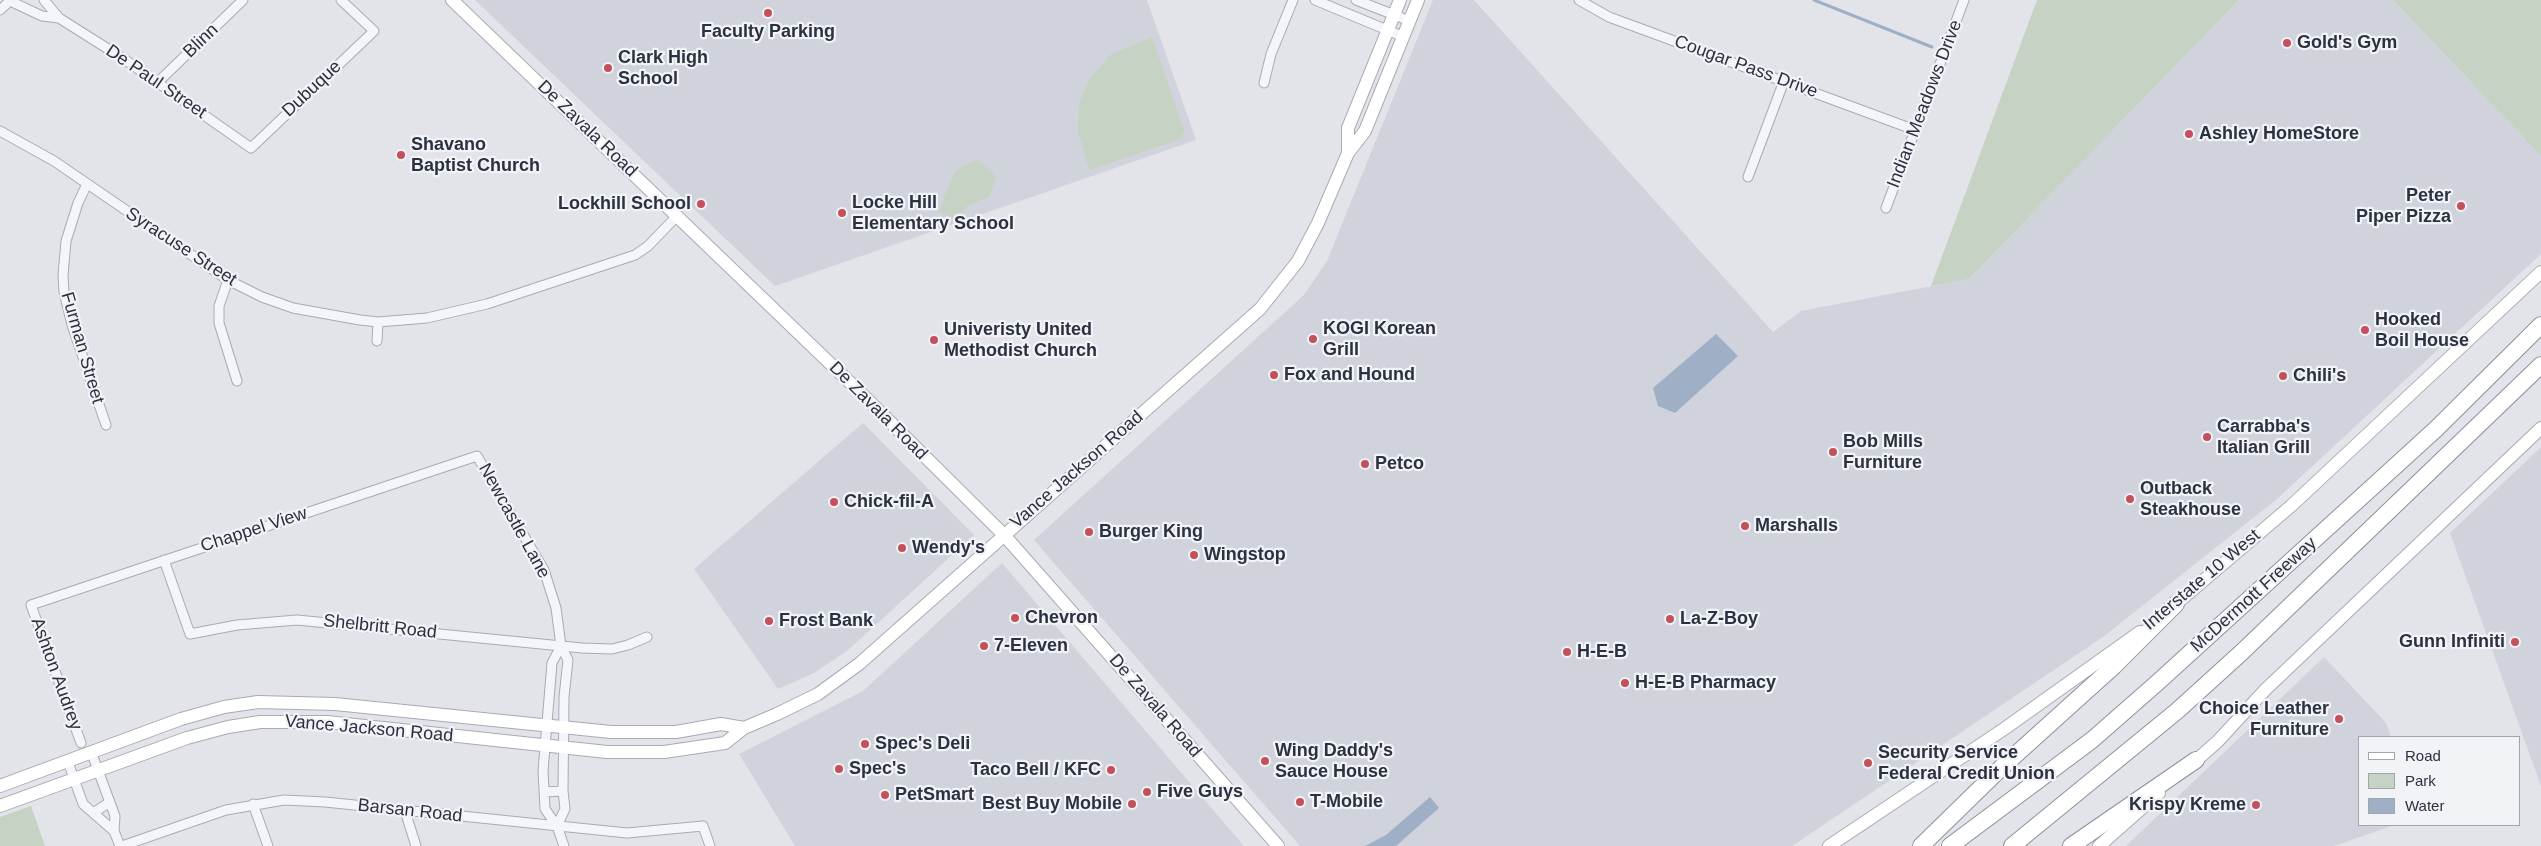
<!DOCTYPE html>
<html>
<head>
<meta charset="utf-8">
<style>
  body { margin:0 }
  #map { position:relative; width:2541px; height:846px; overflow:hidden; background:#e2e4e9; font-family:Helvetica,sans-serif }
  canvas { display:block }
  .legend { position:absolute; left:2358px; top:736px; width:162px; height:90px; box-sizing:border-box; background:#f1f3f7; border:1px solid #a2a5ae; margin:0; padding:6px 9px; list-style:none; font-size:15px; color:#2b3140 }
  .legend li { display:flex; align-items:center; gap:10px; height:25px }
  .legend b { width:25px; border:1px solid #a2a5ae }
</style>
</head>
<body>
<div id="map">
<canvas width="2541" height="846"></canvas>
<ul class="legend">
<li><b style="height:6px;background:#fff"></b>Road</li>
<li><b style="height:14px;background:#c6d2c3"></b>Park</li>
<li><b style="height:14px;background:#9fb0c6"></b>Water</li>
</ul>
</div>
<script>
const g = document.querySelector('canvas').getContext('2d');
g.lineJoin = 'round';
function fillPath(path, color) { g.fillStyle = color; g.fill(path, 'evenodd'); }
const poly = rows => new Path2D(rows.map(r => 'M' + r).join(''));
function trace(path, color, width, dash) { g.strokeStyle = color; g.lineWidth = width; g.lineCap = dash ? 'butt' : 'round'; g.setLineDash(dash || []); g.stroke(path); }
function label(font, color, halo, rows, align = 'center') {
  g.font = font + ' Helvetica,sans-serif'; g.lineWidth = 4.5; g.setLineDash([]); g.textBaseline = 'middle'; g.strokeStyle = halo; g.fillStyle = color; for (const [text, x, y, turn = 0] of rows) {
    g.save(); g.translate(x, y); g.rotate((+turn || 0) * Math.PI / 180); g.textAlign = isNaN(turn) ? turn : align; if (halo) g.strokeText(text, 0, 0); g.fillText(text, 0, 0); g.restore();
  }
}
const built = poly([
  [475,0,1147,0,1196,140,775,286],
  [1433,0,1474,0,1773,332,1801,311,1969,279,2239,0,2393,0,2541,156,2541,254,2277,499,2103,637,1792,846,1300,846,1034,540,1304,295,1327,261],
  [863,423,974,535,847,651,814,673,778,689,694,569],
  [2541,447,2541,786,2450,533],
  [1002,563,1244,846,795,846,739,754,863,691],
  [2324,657,2386,723,2391,737,2360,737,2360,825,2394,825,2334,846,2126,846]
]);
const green = poly([
  [2037,0,2239,0,1969,279,1931,286],
  [2393,0,2541,0,2541,156],
  [1152,37,1184,131,1180,139,1089,170,1078,131,1079,106,1088,81,1110,55],
  [977,159,996,176,990,196,967,206,958,220,939,212,955,171],
  [31,806,45,846,0,846,0,817]
]);
const water = poly([
  [1716,334,1738,356,1675,413,1658,406,1653,388],
  [1430,797,1439,808,1396,846,1365,846,1386,835]
]);
const stream = poly([
  [1814,0,1932,47]
]);
const street = poly([
  [44,0,59,18,124,59,251,148,374,31,341,0],
  [1315,0,1404,37],
  [1356,0,1410,21],
  [1579,0,1609,17,1915,130],
  [10,1,42,16,59,18],
  [0,10,11,0],
  [158,82,243,0],
  [1264,83,1271,54,1293,0],
  [0,131,54,161,228,280,262,297,293,308,360,320,378,322,427,318,487,304,635,255,648,246,677,216],
  [1748,177,1784,81],
  [87,184,78,203,66,241,63,275,64,292,72,325,106,425],
  [1886,208,1964,0],
  [228,280,219,306,219,323,237,381],
  [377,341,378,322],
  [164,560,190,634,237,625,297,620,582,648,612,649,628,645,647,637],
  [561,646,552,663,543,771,545,809,557,826,564,846],
  [81,743,31,605,477,456,544,570,556,608,561,646,568,660,564,697,563,791,565,809,557,826],
  [92,754,115,816,114,831,120,846],
  [68,762,83,804,114,831],
  [544,792,563,791],
  [253,804,268,846],
  [405,811,416,846],
  [93,813,110,802],
  [122,846,226,810,284,800,325,802,627,833,703,826,710,846]
]);
const secondary = poly([
  [452,0,865,397,1004,535,1278,846],
  [1348,153,1348,128,1400,0],
  [2170,609,2291,506,2541,272],
  [2191,765,2218,741,2266,689,2541,428],
  [0,786,181,719,224,707,258,702,335,704,611,732,676,732,721,724,744,728],
  [0,806,187,738,228,727,260,722,327,722,607,752,664,752,725,743,744,728,777,714,818,694,859,664,1260,309,1298,261,1318,223,1348,153,1365,131,1418,0],
  [1829,846,2004,729,2140,632],
  [2099,846,2159,793]
]);
const highway = poly([
  [1921,846,2002,767,2114,666,2176,604],
  [1950,846,2092,740,2157,683,2436,429,2541,325],
  [2012,846,2177,711,2242,652,2541,365],
  [2071,846,2196,760]
]);
const markers = [
  [768,13,5,"#c4505c"],
  [2287,43,5,"#c4505c"],
  [608,68,5,"#c4505c"],
  [2189,134,5,"#c4505c"],
  [401,155,5,"#c4505c"],
  [701,204,5,"#c4505c"],
  [2461,206,5,"#c4505c"],
  [842,213,5,"#c4505c"],
  [2365,330,5,"#c4505c"],
  [1313,339,5,"#c4505c"],
  [934,340,5,"#c4505c"],
  [1274,375,5,"#c4505c"],
  [2283,376,5,"#c4505c"],
  [2207,437,5,"#c4505c"],
  [1833,452,5,"#c4505c"],
  [1365,464,5,"#c4505c"],
  [2130,499,5,"#c4505c"],
  [834,502,5,"#c4505c"],
  [1745,526,5,"#c4505c"],
  [1089,532,5,"#c4505c"],
  [902,548,5,"#c4505c"],
  [1194,555,5,"#c4505c"],
  [1015,618,5,"#c4505c"],
  [1670,619,5,"#c4505c"],
  [769,621,5,"#c4505c"],
  [2515,642,5,"#c4505c"],
  [984,646,5,"#c4505c"],
  [1567,652,5,"#c4505c"],
  [1625,683,5,"#c4505c"],
  [2339,719,5,"#c4505c"],
  [865,744,5,"#c4505c"],
  [1265,761,5,"#c4505c"],
  [1868,763,5,"#c4505c"],
  [839,769,5,"#c4505c"],
  [1111,770,5,"#c4505c"],
  [1147,792,5,"#c4505c"],
  [885,795,5,"#c4505c"],
  [1300,802,5,"#c4505c"],
  [1132,804,5,"#c4505c"],
  [2256,805,5,"#c4505c"]
];
const poiNames = [
  ["Faculty Parking",768,32,"center"],
  ["Gold's Gym",2297,43],
  ["Clark High",618,58],
  ["School",618,79],
  ["Ashley HomeStore",2199,134],
  ["Shavano",411,145],
  ["Baptist Church",411,166],
  ["Peter",2451,196,"right"],
  ["Piper Pizza",2451,217,"right"],
  ["Locke Hill",852,203],
  ["Elementary School",852,224],
  ["Lockhill School",691,204,"right"],
  ["Hooked",2375,320],
  ["Boil House",2375,341],
  ["KOGI Korean",1323,329],
  ["Grill",1323,350],
  ["Univeristy United",944,330],
  ["Methodist Church",944,351],
  ["Fox and Hound",1284,375],
  ["Chili's",2293,376],
  ["Carrabba's",2217,427],
  ["Italian Grill",2217,448],
  ["Bob Mills",1843,442],
  ["Furniture",1843,463],
  ["Petco",1375,464],
  ["Outback",2140,489],
  ["Steakhouse",2140,510],
  ["Chick-fil-A",844,502],
  ["Marshalls",1755,526],
  ["Burger King",1099,532],
  ["Wendy's",912,548],
  ["Wingstop",1204,555],
  ["Chevron",1025,618],
  ["La-Z-Boy",1680,619],
  ["Frost Bank",779,621],
  ["Gunn Infiniti",2505,642,"right"],
  ["7-Eleven",994,646],
  ["H-E-B",1577,652],
  ["H-E-B Pharmacy",1635,683],
  ["Choice Leather",2329,709,"right"],
  ["Furniture",2329,730,"right"],
  ["Spec's Deli",875,744],
  ["Wing Daddy's",1275,751],
  ["Sauce House",1275,772],
  ["Security Service",1878,753],
  ["Federal Credit Union",1878,774],
  ["Spec's",849,769],
  ["Taco Bell / KFC",1101,770,"right"],
  ["Five Guys",1157,792],
  ["PetSmart",895,795],
  ["T-Mobile",1310,802],
  ["Best Buy Mobile",1122,804,"right"],
  ["Krispy Kreme",2246,805,"right"]
];
const streetNames = [
  ["Blinn",201,41,-44],
  ["Cougar Pass Drive",1746,67,20],
  ["De Paul Street",156,82,34],
  ["Dubuque",312,89,-43],
  ["Indian Meadows Drive",1925,104,-69],
  ["De Zavala Road",587,129,44],
  ["Syracuse Street",181,247,33],
  ["Furman Street",82,348,74],
  ["De Zavala Road",878,411,45],
  ["Vance Jackson Road",1077,470,-41],
  ["Newcastle Lane",514,521,61],
  ["Chappel View",254,530,-18],
  ["Interstate 10 West",2202,580,-40],
  ["McDermott Freeway",2254,595,-42],
  ["Shelbritt Road",380,627,6],
  ["Ashton Audrey",56,674,70],
  ["De Zavala Road",1155,706,49],
  ["Vance Jackson Road",369,729,5],
  ["Barsan Road",410,811,6]
];
fillPath(built, '#d0d3db');
fillPath(green, '#c6d2c3');
fillPath(water, '#9fb0c6');
trace(stream, '#9fb0c6', 3);
trace(street, '#a7abb3', 11);
trace(secondary, '#a7abb3', 14);
trace(highway, '#8a919e', 18);
trace(street, '#f4f5f8', 9);
trace(secondary, '#fff', 12);
trace(highway, '#fff', 16);
for (const [x, y, r, color] of markers) { const dot = new Path2D(); dot.arc(x, y, r, 0, 2 * Math.PI); g.fillStyle = color; g.fill(dot); trace(dot, '#f1f3f7', 2); }
label('bold 18px', '#2b3140', '#f1f3f7', poiNames, 'left');
label('18px', '#2b3140', '#f1f3f7', streetNames);
</script>
</body>
</html>
